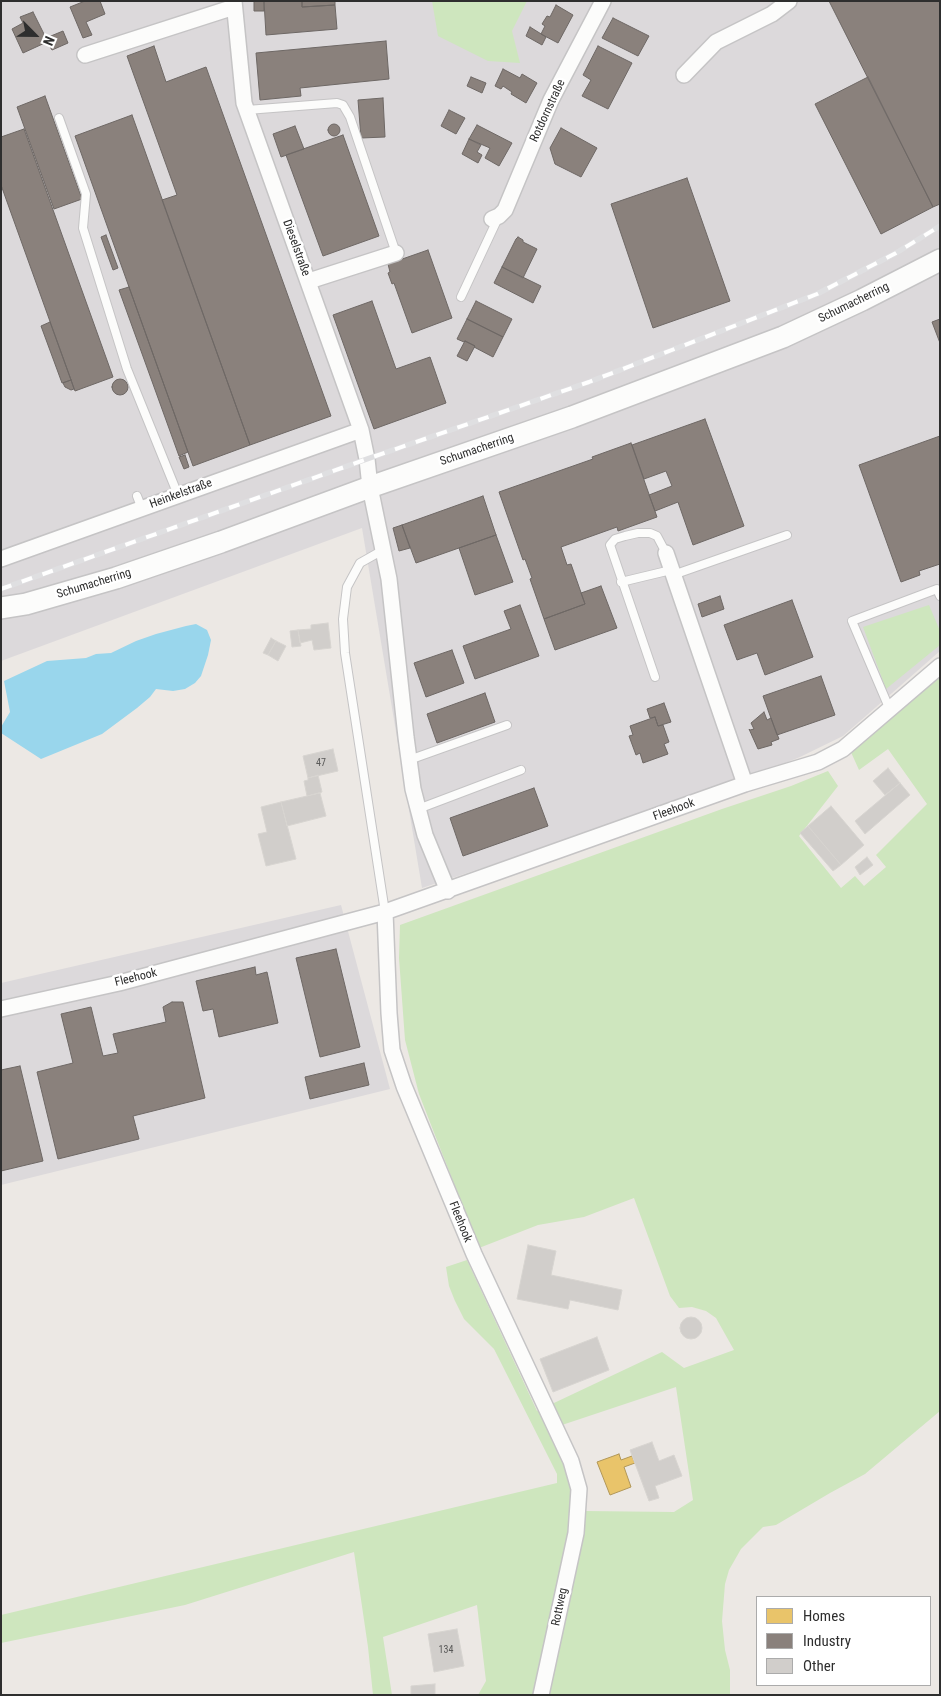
<!DOCTYPE html>
<html>
<head>
<meta charset="utf-8">
<style>
  body { margin:0 }
  #map { position:relative; width:941px; height:1696px; overflow:hidden; background:#ece8e4; font-family:"Roboto Condensed",sans-serif }
  canvas { display:block }
  .frame { position:absolute; inset:0; border:2px solid #2e2e2e; pointer-events:none }
  .legend { position:absolute; left:756px; top:1596px; width:175px; height:90px; box-sizing:border-box; background:#fff; border:1px solid #ababab; margin:0; padding:6px 9px; list-style:none; font-size:15px; color:#2e2e2e }
  .legend li { display:flex; align-items:center; gap:10px; height:25px }
  .legend b { width:25px; border:1px solid #ababab }
  .north { position:absolute; left:10px; top:10px; width:50px; height:50px; -webkit-text-stroke:4px #fff; paint-order:stroke; rotate:113deg; font-size:14px; font-weight:700; line-height:20px; text-align:center; color:#2e2e2e }
  .north::after { content:''; display:block; margin:auto; width:18px; height:22px; background:#2e2e2e; clip-path:polygon(50% 0,100% 100%,50% 72%,0 100%) }
</style>
</head>
<body>
<div id="map">
<canvas width="941" height="1696"></canvas>
<div class="frame"></div>
<ul class="legend">
<li><b style="height:14px;background:#e9c46a"></b>Homes</li>
<li><b style="height:14px;background:#8a817c"></b>Industry</li>
<li><b style="height:14px;background:#d1cecb"></b>Other</li>
</ul>
<div class="north">N</div>
</div>
<script>
const g = document.querySelector('canvas').getContext('2d');
g.lineJoin = 'round';
function fillPath(path, color) { g.fillStyle = color; g.fill(path, 'evenodd'); }
const poly = rows => new Path2D(rows.map(r => 'M' + r).join(''));
function trace(path, color, width, dash) { g.strokeStyle = color; g.lineWidth = width; g.lineCap = dash ? 'butt' : 'round'; g.setLineDash(dash || []); g.stroke(path); }
function label(font, color, halo, rows, align = 'center') {
  g.font = font + ' "Roboto Condensed",sans-serif'; g.lineWidth = 5; g.setLineDash([]); g.textBaseline = 'middle'; g.strokeStyle = halo; g.fillStyle = color; for (const [text, x, y, turn = 0] of rows) {
    g.save(); g.translate(x, y); g.rotate((+turn || 0) * Math.PI / 180); g.textAlign = isNaN(turn) ? turn : align; if (halo) g.strokeText(text, 0, 0); g.fillText(text, 0, 0); g.restore();
  }
}
const industrial = poly([
  [1,1,940,1,940,651,843,736,800,757,731,785,422,888,362,528,1,661],
  [341,905,390,1089,1,1185,1,983]
]);
const green = poly([
  [432,1,527,1,512,31,520,63,488,61,438,36],
  [929,605,940,631,940,645,886,689,863,627],
  [940,670,940,1411,865,1474,830,1493,776,1525,763,1527,741,1549,729,1570,725,1584,722,1621,725,1650,730,1670,730,1695,545,1695,585,1511,674,1512,693,1500,676,1387,547,1430,572,1482,571,1541,534,1695,478,1695,486,1681,477,1605,383,1637,392,1695,373,1695,368,1647,354,1552,185,1605,1,1643,1,1615,557,1483,557,1474,494,1349,464,1319,455,1301,449,1286,446,1267,467,1260,537,1411,662,1352,684,1368,734,1350,716,1318,706,1311,692,1307,679,1308,670,1296,634,1198,584,1217,538,1225,479,1248,419,1094,405,1040,399,958,400,925,722,809,791,786,828,771,838,786,799,836,841,888,855,876,864,886,886,867,876,855,927,804,888,749,859,770,850,750]
]);
const water = poly([
  [196,624,207,630,211,640,208,655,201,676,195,683,185,689,173,691,156,689,150,697,137,708,102,734,41,759,1,733,1,727,10,712,4,681,47,661,86,658,96,654,111,653,136,641,156,634,186,626]
]);
const homes = poly([
  [619,1454,621,1460,632,1456,635,1463,624,1467,631,1487,610,1495,597,1462,619,1454]
]);
const industry = poly([
  [85,1,100,1,105,14,86,22,92,35,83,38,70,7,85,1],
  [254,1,264,1,264,11,254,11,254,1],
  [264,1,302,1,302,7,335,5,337,29,266,35,264,1],
  [302,1,335,1,335,5,302,7,302,1],
  [829,1,940,1,940,204,933,207,829,1],
  [556,5,573,15,558,43,541,34,545,26,542,24,547,16,550,17,556,5],
  [33,12,46,38,63,31,68,43,52,50,47,42,23,53,12,29,23,23,20,17,33,12],
  [613,18,649,36,638,56,602,38,613,18],
  [530,27,546,37,542,45,526,36,530,27],
  [386,41,389,79,300,88,301,96,260,100,256,53,386,41],
  [154,46,166,82,206,67,331,416,250,445,162,200,177,195,127,56,154,46],
  [598,46,632,63,608,109,582,96,591,80,583,75,598,46],
  [503,69,520,78,522,74,537,83,526,103,511,94,512,92,503,86,501,89,495,86,503,69],
  [471,77,486,83,482,93,467,86,471,77],
  [868,77,933,207,881,234,815,104,868,77],
  [45,96,82,199,54,209,17,107,45,96],
  [383,98,385,137,361,138,358,100,383,98],
  [449,110,465,118,456,134,441,126,449,110],
  [132,115,250,445,193,466,75,136,132,115],
  '328 130a6 6 0 1 1 12 0a6 6 0 1 1-12 0Z',
  [477,125,512,143,499,166,485,158,490,148,469,139,477,125],
  [295,126,304,149,281,157,273,134,295,126],
  [561,128,597,148,581,177,555,164,550,148,561,128],
  [24,129,113,377,75,391,1,185,1,137,24,129],
  [343,135,379,236,323,256,286,155,343,135],
  [469,139,481,145,477,152,482,155,478,163,462,154,469,139],
  [687,178,730,301,653,328,611,204,687,178],
  [106,235,118,268,113,270,101,237,106,235],
  [518,237,523,240,523,242,537,249,523,278,502,267,516,239,518,237],
  [428,250,452,318,412,333,394,283,392,284,388,273,390,272,388,264,428,250],
  [502,267,541,286,533,303,494,283,502,267],
  [129,287,188,452,179,456,119,290,129,287],
  [372,301,396,369,430,357,446,403,374,429,333,315,372,301],
  [476,301,512,319,503,337,467,319,476,301],
  [467,319,503,337,493,357,474,347,475,346,465,341,464,342,457,339,467,319],
  [940,319,940,343,932,322,940,319],
  [50,322,71,380,62,383,41,326,50,322],
  [465,341,475,346,467,361,457,356,465,341],
  '112 387a8 8 0 1 1 16 0a8 8 0 1 1-16 0Z',
  [71,380,74,389,71,390,65,387,63,383,71,380],
  [705,419,744,526,693,545,678,502,655,511,649,495,672,486,666,471,644,479,632,445,705,419],
  [940,436,940,564,919,571,920,575,901,582,859,465,940,436],
  [631,443,657,517,618,531,617,527,561,547,567,565,571,564,585,604,544,619,530,579,532,578,525,559,523,560,499,492,593,459,592,457,631,443],
  [185,455,189,467,184,469,179,457,185,455],
  [483,496,496,535,416,563,402,525,483,496],
  [402,525,410,548,399,551,393,528,402,525],
  [496,535,513,582,475,595,459,548,496,535],
  [601,586,617,628,555,650,544,619,585,604,581,593,601,586],
  [720,596,724,609,702,617,698,604,720,596],
  [792,600,813,657,765,675,757,653,737,660,724,625,792,600],
  [520,605,539,656,475,679,463,646,511,629,504,611,520,605],
  [452,650,464,683,426,697,414,663,452,650],
  [821,676,835,715,777,735,763,696,821,676],
  [485,693,495,722,437,743,427,714,485,693],
  [664,703,671,722,658,726,655,717,650,718,647,709,664,703],
  [764,712,767,720,771,718,779,739,771,742,772,745,758,749,749,729,750,730,754,729,751,723,764,712],
  [655,717,658,726,663,725,669,742,664,744,668,754,643,763,640,753,636,755,629,736,633,735,630,726,655,717],
  [534,788,548,826,463,856,450,818,534,788],
  [336,949,360,1047,320,1057,296,958,336,949],
  [255,967,256,975,267,972,278,1023,219,1037,213,1009,203,1011,196,981,255,967],
  [172,1002,183,1002,205,1098,133,1116,139,1139,58,1159,37,1072,73,1063,61,1014,91,1007,103,1056,118,1053,113,1034,166,1022,163,1007,172,1002],
  [364,1063,369,1085,310,1099,305,1077,364,1063],
  [20,1066,43,1161,1,1171,1,1070,20,1066]
]);
const building = poly([
  [328,623,331,648,314,650,312,640,300,643,298,630,311,629,311,625,328,623],
  [298,630,301,646,292,647,290,631,298,630],
  [271,638,276,641,268,655,263,653,271,638],
  [276,641,286,646,278,661,268,655,276,641],
  [333,749,338,771,308,778,303,756,333,749],
  [888,768,900,783,885,795,873,781,888,768],
  [318,775,322,792,307,796,304,781,308,780,308,778,318,775],
  [900,783,910,795,865,834,855,821,900,783],
  [320,793,326,816,287,826,281,802,320,793],
  [281,802,296,859,266,866,258,834,267,832,261,807,281,802],
  [831,806,864,845,841,865,808,826,831,806],
  [808,826,841,865,833,871,800,833,808,826],
  [867,857,873,865,860,875,855,867,867,857],
  [528,1245,556,1251,551,1275,622,1290,618,1310,570,1300,568,1309,517,1299,528,1245],
  '680 1328a11 11 0 1 1 22 0a11 11 0 1 1-22 0Z',
  [597,1337,609,1370,553,1392,540,1359,597,1337],
  [652,1442,659,1461,674,1455,682,1476,655,1486,659,1498,649,1501,630,1450,652,1442],
  [457,1629,464,1666,434,1672,428,1634,457,1629],
  [435,1684,435,1695,411,1695,411,1686,435,1684]
]);
const service = poly([
  [247,110,337,103,343,105,350,117,396,253],
  [59,118,86,194,83,228,127,369,178,495],
  [461,297,498,218],
  [137,496,142,509],
  [383,550,360,563,347,587,343,619,345,653,385,912],
  [673,575,787,535],
  [621,582,671,570],
  [655,677,610,545,615,539,625,536,638,533,650,533,657,536,666,553],
  [890,710,852,621,937,589,940,596],
  [409,760,507,725],
  [418,809,521,770]
]);
const minor = poly([
  [234,1,244,103,361,430,367,459,370,487,389,579,406,737,413,789,425,835,448,891],
  [85,55,234,7],
  [684,75,716,42,772,14,789,1],
  [492,219,499,216,505,210,551,100,603,1],
  [309,281,396,253],
  [666,553,745,784],
  [1,559,361,430],
  [385,912,389,1013,392,1050,404,1086,474,1254,571,1461,579,1489,576,1533,541,1695],
  [1,1009,119,983,385,912,745,784,818,762,843,749,940,666]
]);
const secondary = poly([
  [1,608,26,604,116,578,221,542,370,487,572,417,783,337,862,300,940,260]
]);
const rail = poly([
  [1,589,367,459,589,382,817,294,896,253,940,226]
]);
const numberNames = [
  ["47",321,763],
  ["134",446,1650]
];
const streetNames = [
  ["Rotdornstraße",548,111,-65],
  ["Dieselstraße",296,248,70],
  ["Schumacherring",854,303,-26],
  ["Schumacherring",477,450,-19],
  ["Heinkelstraße",181,494,-20],
  ["Schumacherring",94,584,-17],
  ["Fleehook",674,810,-20],
  ["Fleehook",136,978,-14],
  ["Fleehook",460,1222,68],
  ["Rottweg",560,1607,-78]
];
fillPath(industrial, '#dcd9db');
fillPath(green, '#cee6be');
fillPath(water, '#99d6ec');
fillPath(homes, '#e9c46a');
trace(homes, '#b19758', 1);
fillPath(industry, '#8a817c');
trace(industry, '#6e6865', 1);
fillPath(building, '#d1cecb');
trace(building, '#d7d4d0', 1);
trace(service, '#c5c4c5', 10);
trace(minor, '#c5c4c5', 18);
trace(secondary, '#c5c4c5', 24);
trace(service, '#fcfcfb', 8);
trace(minor, '#fcfcfb', 15);
trace(secondary, '#fcfcfb', 21);
trace(rail, '#dfdfe1', 5.5);
trace(rail, '#fff', 4, [11]);
label('10px', '#585857', null, numberNames);
label('12px', '#2e2e2e', '#fff', streetNames);
</script>
</body>
</html>
